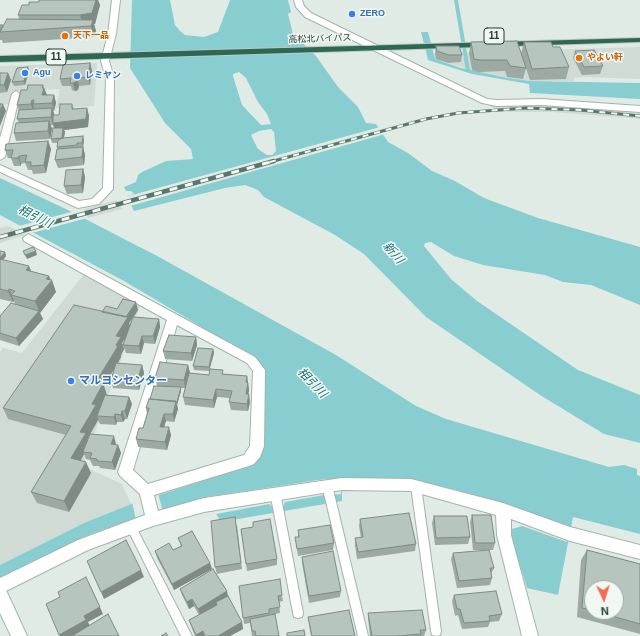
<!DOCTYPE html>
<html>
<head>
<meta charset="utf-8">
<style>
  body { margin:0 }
  #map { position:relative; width:640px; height:636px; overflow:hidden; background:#e1ebe5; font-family:Arial,sans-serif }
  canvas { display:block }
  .north { position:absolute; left:584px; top:580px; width:40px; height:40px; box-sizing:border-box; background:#f1f8f4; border:1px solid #9eada6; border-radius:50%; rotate:176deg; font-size:11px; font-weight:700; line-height:16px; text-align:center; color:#213c32 }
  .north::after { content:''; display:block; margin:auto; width:14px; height:18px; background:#f16d59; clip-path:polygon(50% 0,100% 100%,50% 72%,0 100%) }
</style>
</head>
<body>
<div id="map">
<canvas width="640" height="636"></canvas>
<div class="north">N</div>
</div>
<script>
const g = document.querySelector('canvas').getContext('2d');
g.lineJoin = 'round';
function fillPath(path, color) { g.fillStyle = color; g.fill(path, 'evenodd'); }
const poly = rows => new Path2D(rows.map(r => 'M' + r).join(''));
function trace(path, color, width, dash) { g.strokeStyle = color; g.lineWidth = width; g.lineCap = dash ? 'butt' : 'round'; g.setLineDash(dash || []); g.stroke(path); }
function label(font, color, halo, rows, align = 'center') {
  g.font = font + ' Arial,"Noto Sans JP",sans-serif'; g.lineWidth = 3; g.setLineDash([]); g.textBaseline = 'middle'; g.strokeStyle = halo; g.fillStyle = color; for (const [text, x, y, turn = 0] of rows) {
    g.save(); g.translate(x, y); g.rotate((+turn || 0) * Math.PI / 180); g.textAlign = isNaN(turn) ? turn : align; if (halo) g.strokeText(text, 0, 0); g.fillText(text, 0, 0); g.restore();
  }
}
const built = poly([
  [640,47,640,79,580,77,574,78,574,81,530,81,508,78,474,71,435,59,434,53],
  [97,63,94,106,56,108,60,89,13,91,9,104,0,105,0,66],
  [551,105,640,113,640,119,553,112,499,112,490,106],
  [117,200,122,209,88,218,84,209],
  [7,226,13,228,25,235,0,243,0,228],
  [84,274,140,306,83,466,122,484,131,504,84,523,0,565,0,352,3,348,22,353]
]);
const water = poly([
  [132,0,170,0,175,25,180,31,185,35,204,37,218,32,230,0,288,0,291,12,288,14,293,34,316,56,338,87,358,107,366,123,376,124,388,142,408,153,432,171,455,181,484,198,538,218,640,247,640,305,591,285,563,282,545,275,483,265,454,256,431,242,425,243,424,246,451,279,477,301,578,370,640,395,640,443,604,434,540,395,426,317,364,254,335,235,264,197,258,190,245,185,225,188,134,211,127,196,134,194,131,191,126,191,124,187,136,182,138,175,142,172,166,161,193,159,191,149,165,123,130,68],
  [239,72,246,78,258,102,267,114,271,124,261,125,242,105,233,76,233,74],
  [271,129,274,132,276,151,272,155,267,155,258,149,251,135,259,131],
  [421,32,428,32,435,59,461,68,508,78,530,81,640,83,640,99,530,93,529,84,472,74,428,60],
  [0,178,66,209,159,257,336,355,416,406,446,419,609,467,624,465,637,469,637,475,640,476,640,534,573,517,558,595,527,588,509,530,513,508,464,492,416,480,342,478,342,501,221,522,206,497,136,518,88,535,0,578,0,565,84,523,131,504,252,465,260,455,264,374,249,355,124,281,0,215]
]);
const pier = poly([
  [380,127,385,134,130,206,125,197],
  [75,211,87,218,32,233,19,226],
  [342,478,341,494,324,495,285,502,283,507,274,508,269,504,216,514,206,497,318,480],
  [158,493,163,512,136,520,132,502],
  [513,508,571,529,567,542,522,526,509,530]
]);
const stream = poly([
  [454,0,458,0,470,70,474,71,474,73,468,72,466,71,454,0]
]);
const lane = poly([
  [327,481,330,482,332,485,368,636,358,636,322,485,324,482,327,481],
  [416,482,419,483,421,486,441,631,440,635,437,636,432,635,431,631,411,486,413,483,416,482],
  [275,488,278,489,280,492,303,613,302,617,298,618,294,617,293,613,270,492,272,489,275,488],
  [131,521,134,523,192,636,181,636,126,526,128,523,131,521]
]);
const street = poly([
  [112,0,120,0,116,34,109,61,114,78,113,189,99,204,78,208,0,172,0,165,79,201,92,199,103,188,106,78,101,61,108,34,112,0],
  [294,0,302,0,304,6,311,13,487,99,497,100,541,99,640,106,640,112,541,105,497,106,482,103,305,17,296,7,294,0],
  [16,91,20,94,5,157,0,160,0,138,12,94,16,91],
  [28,234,255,357,265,370,264,446,260,457,254,464,249,466,154,495,158,511,204,498,342,478,411,479,503,503,570,527,640,545,640,559,570,541,511,519,511,535,538,636,522,636,497,535,496,515,411,491,342,490,204,512,153,526,88,550,0,594,0,578,78,540,145,515,140,494,120,476,118,472,167,320,24,241,23,238,28,234],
  [177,325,247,363,253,371,250,446,244,455,148,484,133,470,177,325]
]);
const secondary = poly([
  [0,587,6,590,27,636,11,636,0,613,0,587]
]);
const highway = poly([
  [640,38,640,42,0,62,0,56,640,38]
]);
const railFar1 = poly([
  [270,162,426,119,458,113,526,108,580,110,640,116]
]);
const rail = poly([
  [0,237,274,161]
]);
const wall = poly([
  [39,0,98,0,100,5,95,24,94,24,96,31,94,37,3,43,2,40,0,40,0,25,3,25,19,19,18,15,29,5,39,2],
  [471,42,526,68,523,79,507,77,505,71,478,72,472,70,469,53],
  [524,42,553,47,569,67,566,79,530,80,521,54],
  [436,46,462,55,461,62,448,63,436,59,435,54],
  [575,51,603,66,600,74,582,75,573,58],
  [90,63,92,71,90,85,79,86,78,90,75,91,72,90,71,86,62,86,60,79],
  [28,67,29,71,25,85,14,86,12,82],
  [0,73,8,73,11,80,7,92,0,93],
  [44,88,47,95,54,95,56,103,54,111,53,111,54,115,59,115,72,104,74,109,87,108,89,116,88,127,64,130,65,132,64,138,84,140,83,147,85,155,84,165,58,168,55,160,57,149,57,143,52,143,51,139,54,128,53,124,53,125,51,125,52,129,50,139,16,141,14,133,19,123,17,119,19,111,17,105],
  [48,141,51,149,46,173,33,174,32,170,28,170,25,163,21,164,21,166,14,166,11,158,8,158,5,150],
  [83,169,85,177,83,193,67,194,64,186],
  [0,251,5,252,6,256,3,260,31,272,49,276,56,292,40,313,43,319,19,346,0,340,0,316,15,304,14,301,13,302,0,299],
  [117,309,138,310,134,317,159,319,160,327,155,344,144,343,141,354,126,353,123,345,126,337,122,343,124,349,121,355,121,357,118,363,142,365,144,373,139,390,113,388,111,380,114,369,104,386,107,395,129,397,132,404,127,419,125,419,123,422,117,422,116,425,100,424,98,420,88,438,88,439,116,444,116,445,118,445,121,453,115,470,100,468,99,466,93,466,90,460,86,459,84,454,80,461,91,473,69,512,37,503,31,492,66,435,8,419,3,408,102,312],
  [133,317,130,326,129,323],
  [196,337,197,345,192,361,165,359,163,351],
  [213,349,214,353,209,371,194,370,193,366],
  [188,365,190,373,209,375,223,370,223,374,247,376,249,390,248,394,250,402,248,411,231,410,229,402,230,398,217,397,214,408,185,405,183,397,185,388,181,388,181,391,177,405,178,409,174,422,166,421,164,427,171,435,167,450,138,447,136,439,143,428,147,414,146,408,150,399,167,387,157,386,155,378],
  [472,515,495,543,493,550,473,550,470,522],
  [434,516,470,537,468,544,435,545,432,523],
  [360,519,416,544,415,551,357,559,355,545,355,538,361,538,359,526],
  [237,524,242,569,217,574,215,567],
  [241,529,277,559,277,565,247,571],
  [298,530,334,543,333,550,298,556,295,537,298,537],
  [178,538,210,563,212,569,174,590,157,558,155,551,173,550,181,546],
  [587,550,640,564,640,634,577,617,581,560],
  [592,588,616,612,592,612],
  [453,553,494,568,491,574,492,578,490,585,457,588,451,559],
  [302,557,341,591,340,597,309,603,302,563],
  [239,586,282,595,283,601,279,602,280,613,275,614,279,636,252,636,250,623,244,624],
  [180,589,227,591,228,596,242,622,243,629,230,636,195,636,191,626,189,620,199,615,194,606,189,609,182,595],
  [454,595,502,614,499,621,490,622,488,627,462,629,458,615,455,616,452,601],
  [368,613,426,630,424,636,370,636,368,619],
  [308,617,355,636,311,636,309,624]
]);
const shadedWall = poly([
  [96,0,98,0,100,5,95,24,94,24,96,31,94,37,91,26,83,25,80,15],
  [90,63,92,71,90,85,88,77],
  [28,67,29,71,25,85,24,81],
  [8,73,11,80,7,92,4,85],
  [77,78,79,86,78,90,75,91,73,83],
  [43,85,44,89,44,88,47,95,42,95,42,88],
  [54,95,56,103,54,111,52,103],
  [32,100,34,108,33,112,31,104],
  [3,104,6,111,0,126,0,111],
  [52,108,55,116,87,108,89,116,88,127,64,130,65,132,63,142,55,131,51,117],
  [49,121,52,129,50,139,48,131],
  [83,136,84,140,83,147,82,143],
  [48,141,51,149,46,173,44,165],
  [83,147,85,155,84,165,82,157],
  [19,156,21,164,21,166,18,158],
  [83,169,85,177,83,193,81,185],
  [36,251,37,255,27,259,25,255],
  [5,252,6,256,0,264,0,258],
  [29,266,34,278,26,270],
  [49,276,51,282,52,280,56,292,40,313,43,319,19,346,16,338,39,311,35,301,46,279],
  [9,289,14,301,13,302,8,291],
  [136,302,138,310,129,323,131,329,122,343,124,349,121,355,121,357,104,386,107,396,98,411,100,416,97,416,98,420,88,438,90,444,83,452,84,454,76,469,71,458,80,432,92,404,96,382,116,345,116,336,124,320],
  [159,319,160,327,155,344,153,336],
  [142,336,144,343,141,354,139,346],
  [196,337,197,345,192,361,191,353],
  [213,349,214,353,209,371,209,367],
  [142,365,144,373,139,390,137,382],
  [188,365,190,373,185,388,184,380],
  [247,376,249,390,247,402,246,394,246,382],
  [181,387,181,391,177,405,177,402],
  [216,389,217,397,214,408,213,400],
  [249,394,250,402,248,411,247,404],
  [129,397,132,404,127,419,125,411],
  [176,401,178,409,174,422,173,414],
  [122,411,125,419,123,422,121,415],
  [115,414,117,422,116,425,114,417],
  [164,414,166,421,162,434,160,427],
  [169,427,171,435,167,450,165,442],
  [114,436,116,444,114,452,111,444],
  [118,445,121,453,115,470,112,462],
  [86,462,91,473,69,512,64,501],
  [210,563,212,569,174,590,172,584],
  [141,570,144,577,104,599,101,592],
  [89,583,103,614,88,622,90,626,72,636,60,636,59,635,84,616],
  [227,591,228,598,216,602,216,605,200,615,198,609],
  [192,599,194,606,189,609,187,602],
  [242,622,243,629,230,636,218,636],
  [203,631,204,636,196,636,196,635]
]);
const building = poly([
  [39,0,96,0,92,13,80,15,18,15,22,5,29,5,29,2,39,2,39,0],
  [7,19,93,20,91,26,0,32,7,19],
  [0,25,3,25,0,31,0,25],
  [517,41,526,68,510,66,507,60,480,60,474,59,471,42,517,41],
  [524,42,551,42,553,47,560,47,569,67,532,69,524,42],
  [436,46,459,46,462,55,449,55,437,51,436,46],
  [594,50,603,66,584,67,575,51,594,50],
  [90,63,88,77,77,78,76,82,73,83,70,83,71,78,60,79,63,65,90,63],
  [28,67,24,81,12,82,17,68,28,67],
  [0,73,8,73,4,85,0,85,0,73],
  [28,85,43,85,42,88,44,88,42,95,54,95,52,103,33,104,34,100,32,100,31,104,17,105,21,90,27,90,28,85],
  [0,104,3,104,0,111,0,104],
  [60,104,72,104,72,109,87,108,86,119,53,123,53,115,59,115,60,104],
  [52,108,51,117,17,119,19,110,52,108],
  [49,121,48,131,14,133,16,123,49,121],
  [53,128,63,128,62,138,51,139,53,128],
  [83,136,82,143,77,143,77,145,57,147,58,140,63,138,83,136],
  [48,141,44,165,31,166,31,162,25,162,27,155,19,156,18,158,11,158,13,150,5,150,6,144,48,141],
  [83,147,82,157,55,160,57,149,83,147],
  [83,169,81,185,64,186,66,170,83,169],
  [33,247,36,251,25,255,23,251,33,247],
  [0,251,5,252,0,258,0,251],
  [0,259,29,266,26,270,49,276,46,279,52,280,35,301,11,295,15,291,9,289,8,291,0,289,0,259],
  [123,299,136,302,126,317,102,312,106,306,117,309,123,299],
  [11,303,39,311,16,338,0,333,0,316,11,303],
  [74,305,128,317,116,336,121,337,116,345,118,346,96,382,103,384,92,404,96,405,80,432,86,433,71,458,86,462,64,501,31,492,71,426,3,408,74,305],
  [133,317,159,319,153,336,142,336,139,346,123,345,133,317],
  [169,335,196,337,191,353,163,351,169,335],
  [198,348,213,349,209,367,193,366,198,348],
  [160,362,188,365,184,380,155,378,160,362],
  [116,363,142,365,137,382,111,380,116,363],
  [210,369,223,370,222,374,247,376,246,382,248,383,246,394,249,394,247,404,229,402,232,391,216,389,213,400,183,397,189,373,209,375,210,369],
  [154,386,181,387,177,402,150,399,154,386],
  [105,395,129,397,125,411,122,411,121,415,115,414,114,417,97,416,105,395],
  [149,399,176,401,173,414,164,414,160,427,169,427,165,442,136,439,139,428,143,428,149,408,146,408,149,399],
  [90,434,114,436,111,444,118,445,112,462,97,461,97,459,90,458,92,453,83,452,90,434],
  [409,513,416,544,358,552,355,538,363,537,360,519,409,513],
  [472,515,491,515,495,543,475,543,472,515],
  [434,516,467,516,470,537,436,538,434,516],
  [235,517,241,563,215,567,211,521,235,517],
  [270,519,277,559,246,564,241,529,253,527,253,522,270,519],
  [330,525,334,543,297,549,295,537,299,537,298,530,330,525],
  [192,531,210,563,172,584,155,551,169,543,173,550,182,546,178,538,192,531],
  [126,540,141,570,101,592,87,561,126,540],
  [489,550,494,568,490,568,492,578,459,581,453,553,489,550],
  [587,550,640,564,640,624,598,612,616,612,616,588,592,588,592,610,582,608,587,550],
  [333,551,341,591,309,596,302,557,333,551],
  [213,569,227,591,198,609,192,599,187,602,180,589,213,569],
  [86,577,100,607,84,616,86,620,59,635,46,604,60,597,58,592,86,577],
  [280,579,282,595,278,596,280,607,269,609,269,613,243,618,239,586,280,579],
  [496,591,502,614,489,616,490,621,464,623,460,609,457,609,454,595,496,591],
  [228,596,242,622,218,636,205,636,203,631,196,635,189,620,217,605,216,602,228,596],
  [349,610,355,636,312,636,308,617,349,610],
  [422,610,426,630,420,630,421,634,398,636,372,636,368,613,422,610],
  [108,614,119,636,72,636,108,614],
  [275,614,279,636,256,636,255,631,252,631,250,619,275,614],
  [304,630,305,636,287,636,287,633,304,630],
  [166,633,168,636,161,636,166,633]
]);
const markers = [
  [352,14,4,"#3f7fe0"],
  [65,36,4,"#e8710a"],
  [579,58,4,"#e8710a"],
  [25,73,4,"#3f7fe0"],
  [77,76,4,"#3f7fe0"],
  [71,381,4,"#3f7fe0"]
];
const farShopnames = [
  ["ZERO",360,14],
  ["Agu",33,73],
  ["レミヤン",85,76]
];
const farFoodnames = [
  ["天下一品",73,36],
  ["やよい軒",587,58]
];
const farStreetnames = [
  ["高松北バイパス",320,39,-2]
];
const shields = [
  [494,36,20],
  [56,57,20]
];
const shieldNames = [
  ["11",494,36],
  ["11",56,57]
];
const shopNames = [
  ["マルヨシセンター",79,381]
];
const waterNames = [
  ["相引川",35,217,26],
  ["新川",393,253,49],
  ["相引川",312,383,46]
];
fillPath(built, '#cfdbd4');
fillPath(water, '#88ced1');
fillPath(pier, '#e1ebe5');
fillPath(stream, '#88ced1');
trace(lane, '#a4b3ac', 2);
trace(street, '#a4b3ac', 2);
trace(secondary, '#9fb7ac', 2);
trace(highway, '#c1c8c6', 2);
fillPath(lane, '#fff');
fillPath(street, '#fff');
fillPath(secondary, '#fff');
fillPath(highway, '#2d6855');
trace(railFar1, '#5b776d', 3);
trace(rail, '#5b776d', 4.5);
trace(railFar1, '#f1f8f4', 2, [6]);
trace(rail, '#f1f8f4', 3, [8]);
fillPath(wall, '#9daaa3');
fillPath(shadedWall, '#7f8b85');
fillPath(building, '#b6c6be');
trace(building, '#7f8b85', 1);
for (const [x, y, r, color] of markers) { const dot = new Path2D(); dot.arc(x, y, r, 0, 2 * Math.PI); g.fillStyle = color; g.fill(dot); trace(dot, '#f1f8f4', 1.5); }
label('bold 9px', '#366cbe', '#f1f8f4', farShopnames, 'left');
label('bold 9px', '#c56008', '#f1f8f4', farFoodnames, 'left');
label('9px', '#213c32', '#f1f8f4', farStreetnames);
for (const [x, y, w] of shields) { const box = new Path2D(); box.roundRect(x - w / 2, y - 8, w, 16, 3); g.fillStyle = '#f1f8f4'; g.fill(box); trace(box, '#213c32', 1); }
label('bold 10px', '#213c32', null, shieldNames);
label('bold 11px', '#366cbe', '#f1f8f4', shopNames, 'left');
label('italic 12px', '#1c7277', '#f1f8f4', waterNames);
</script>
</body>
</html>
